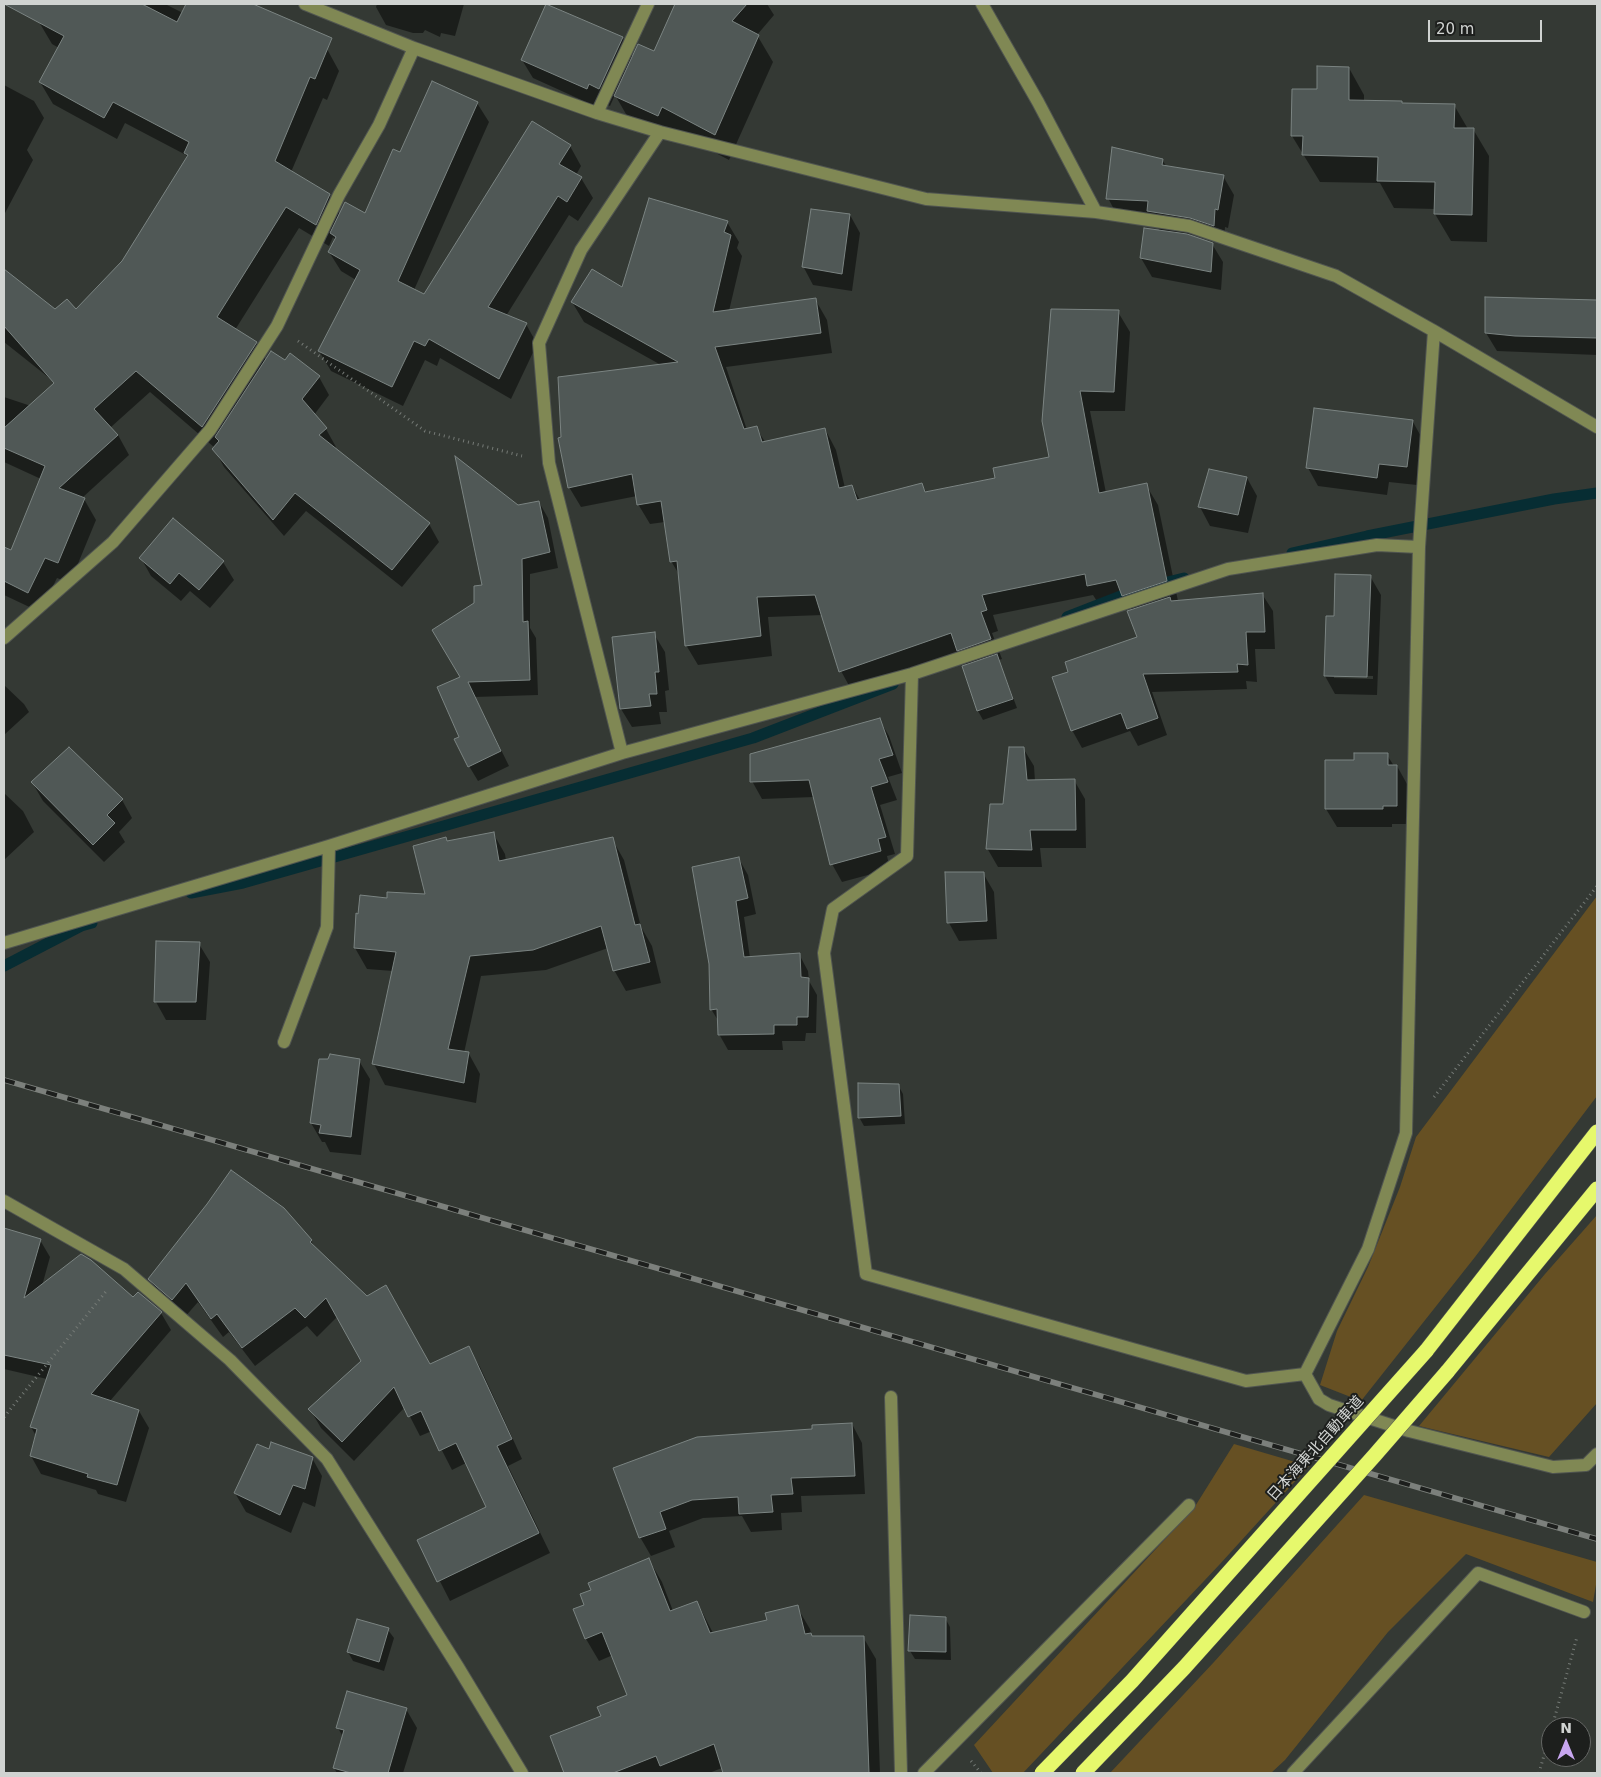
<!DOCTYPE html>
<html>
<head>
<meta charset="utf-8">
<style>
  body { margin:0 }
  #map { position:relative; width:1601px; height:1777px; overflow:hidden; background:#343934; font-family:"DejaVu Sans",sans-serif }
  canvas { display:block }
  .frame { position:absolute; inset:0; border:5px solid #d0d3d1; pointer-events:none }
  .north { position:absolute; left:1541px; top:1717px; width:50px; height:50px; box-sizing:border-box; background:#1d1f1d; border:1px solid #656765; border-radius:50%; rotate:0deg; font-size:14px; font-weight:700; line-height:20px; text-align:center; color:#d0d3d1 }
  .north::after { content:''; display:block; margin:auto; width:18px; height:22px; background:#c7a6ef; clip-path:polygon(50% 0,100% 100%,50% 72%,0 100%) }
  .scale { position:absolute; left:1428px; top:20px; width:114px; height:22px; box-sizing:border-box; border:2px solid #d0d3d1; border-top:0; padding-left:6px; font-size:15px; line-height:18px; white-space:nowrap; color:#d0d3d1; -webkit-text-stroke:4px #1d1f1d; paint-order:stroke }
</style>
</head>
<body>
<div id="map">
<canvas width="1601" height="1777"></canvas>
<div class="frame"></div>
<div class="north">N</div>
<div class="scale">20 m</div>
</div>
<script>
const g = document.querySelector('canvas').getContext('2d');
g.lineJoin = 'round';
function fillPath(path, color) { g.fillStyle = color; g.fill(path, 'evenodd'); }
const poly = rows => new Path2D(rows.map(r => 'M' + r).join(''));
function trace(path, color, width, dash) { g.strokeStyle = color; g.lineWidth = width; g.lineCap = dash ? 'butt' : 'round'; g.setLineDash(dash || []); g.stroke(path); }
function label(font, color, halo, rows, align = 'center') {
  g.font = font + ' "DejaVu Sans","Noto Sans JP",sans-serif'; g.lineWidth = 4; g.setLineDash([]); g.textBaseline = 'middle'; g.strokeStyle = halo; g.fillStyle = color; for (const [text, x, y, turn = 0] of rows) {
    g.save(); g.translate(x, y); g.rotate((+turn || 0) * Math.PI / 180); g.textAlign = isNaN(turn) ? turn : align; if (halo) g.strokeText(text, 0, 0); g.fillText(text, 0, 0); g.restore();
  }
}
const green = poly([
  [1597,896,1597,1096,1475,1257,1361,1401,1320,1385,1337,1331,1368,1267,1400,1187,1416,1137],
  [1597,1215,1597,1403,1549,1457,1419,1426,1545,1274],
  [1234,1444,1309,1466,1220,1564,1023,1773,993,1773,974,1745,1194,1508],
  [1364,1495,1597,1562,1597,1579,1593,1602,1466,1554,1388,1632,1285,1760,1271,1773,1110,1773,1214,1662]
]);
const shadow = poly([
  [49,4,165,4,183,13,188,4,213,4,327,49,339,71,327,100,323,98,291,172,329,195,340,214,365,215,400,154,477,103,489,122,414,290,424,296,570,146,581,166,576,175,581,178,593,198,578,221,569,215,506,316,526,324,537,344,511,399,440,358,437,366,425,360,403,406,331,371,319,351,356,280,341,271,329,252,336,241,333,237,329,246,299,228,235,330,256,343,266,360,285,362,319,377,329,395,314,415,326,429,336,447,334,449,429,524,439,542,402,587,306,511,284,536,224,467,214,449,215,448,150,392,111,427,4,342,4,271,55,311,76,311,123,262,188,158,186,155,125,123,117,139,53,104,40,82,59,48,52,44,39,22],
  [377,4,464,4,455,36,441,33,440,37,425,30,423,33,413,33,386,25,376,7],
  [547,4,623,38,633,57,655,53,677,4,767,4,774,15,757,35,773,62,729,160,676,132,630,121,615,95,610,106,600,102,597,107,533,78,522,60],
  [1349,68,1364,95,1364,101,1402,102,1403,104,1454,105,1468,129,1473,129,1489,156,1487,242,1451,241,1435,214,1435,209,1394,208,1380,183,1320,182,1292,136,1318,91],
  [4,85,34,101,44,118,27,150,33,160,4,215],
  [1162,160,1167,167,1223,176,1234,195,1228,228,1225,227,1224,244,1202,236,1187,234,1187,235,1212,244,1223,262,1221,290,1152,277,1141,258,1160,231,1153,219,1118,217,1108,198],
  [850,215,860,233,852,291,813,285,803,266],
  [727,222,739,242,737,248,742,256,729,311,815,299,827,320,832,353,726,367,747,430,756,427,765,442,825,429,836,450,845,488,852,486,860,500,921,484,927,493,996,479,1050,458,1043,421,1118,312,1130,332,1125,411,1090,411,1106,493,1146,485,1158,505,1178,601,1262,594,1273,611,1275,649,1255,649,1257,682,1246,681,1247,689,1152,692,1167,735,1138,746,1130,731,1082,748,1072,730,1070,673,1139,638,1132,611,1126,601,1100,606,1093,595,993,615,998,631,992,633,1002,659,999,660,1017,708,983,720,978,711,964,667,967,666,960,654,852,691,841,671,823,615,768,617,772,656,698,665,686,645,680,576,671,561,665,522,650,524,638,504,637,496,581,507,569,487,661,365,584,322,572,302,622,289],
  [1486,299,1597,301,1597,355,1497,351,1486,333],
  [4,397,118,435,129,455,82,498,84,499,96,520,70,583,57,578,40,612,4,595,4,549,11,552,41,479,4,462],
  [1413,422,1423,440,1417,485,1389,482,1387,495,1318,486,1308,468],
  [1210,470,1247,478,1257,496,1248,533,1210,526,1200,507],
  [539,502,548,518,558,568,530,574,530,628,536,638,538,695,475,697,509,766,478,781,469,766,460,737,462,678,475,603,518,507],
  [141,558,223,562,234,580,210,608,190,591,181,601,151,576],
  [1370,576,1381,595,1377,695,1335,694,1325,676,1335,618],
  [1334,675,1373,676,1373,679,1334,678],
  [654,634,665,652,669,690,665,691,667,712,659,712,661,724,632,727,621,709,613,638],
  [4,685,24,704,29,712,4,735],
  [879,719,889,736,902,773,888,777,897,800,880,805,895,854,887,856,890,869,842,882,832,864,814,797,762,799,752,781],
  [1023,748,1034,766,1035,781,1074,780,1085,799,1086,848,1040,848,1042,867,998,867,987,848],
  [1387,755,1394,766,1397,766,1407,784,1407,824,1392,824,1392,827,1337,827,1326,809,1327,761,1355,761],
  [32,782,122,800,132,818,119,832,125,842,104,862,43,801],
  [4,793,23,811,34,832,4,860],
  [493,833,505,854,506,861,612,839,624,860,641,927,652,946,661,983,626,991,614,970,608,948,546,970,481,976,464,1053,469,1054,480,1074,476,1103,385,1085,374,1064,393,971,367,969,355,948,388,899,427,895,447,842],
  [739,859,748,875,756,914,744,917,750,958,799,954,808,971,809,981,817,995,816,1033,806,1033,805,1041,782,1041,783,1050,728,1050,719,1034,719,1022,711,1009],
  [983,873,994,892,997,939,959,941,949,923],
  [199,944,210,962,206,1020,166,1020,156,1002],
  [359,1061,370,1079,361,1155,330,1152,325,1142,322,1142,311,1123],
  [898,1085,903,1094,905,1124,864,1126,859,1117],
  [287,1212,311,1241,316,1250,430,1366,468,1348,480,1367,522,1459,508,1466,550,1553,450,1601,419,1540,487,1508,466,1463,452,1470,432,1431,420,1436,405,1407,354,1461,321,1428,310,1409,363,1361,338,1316,317,1337,307,1326,255,1366,229,1332,223,1337,198,1302,184,1318,161,1298,149,1279],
  [4,1229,40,1240,50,1257,42,1286,134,1299,161,1313,171,1330,110,1401,139,1411,149,1428,126,1502,98,1494,96,1490,41,1474,31,1456,36,1436,31,1427,47,1379,4,1369],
  [852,1424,862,1443,865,1494,801,1496,802,1512,781,1513,782,1530,751,1532,742,1516,703,1518,669,1531,675,1547,651,1556,640,1537,697,1439,813,1430],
  [270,1450,312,1458,322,1476,315,1507,303,1502,291,1533,246,1512,235,1493],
  [649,1560,662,1582,673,1611,697,1602,713,1633,768,1621,797,1607,810,1629,812,1637,863,1637,876,1659,880,1773,724,1773,722,1768,709,1773,566,1773,552,1737,602,1717,629,1696,613,1655,599,1661,586,1639,574,1610,586,1605,592,1590],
  [945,1618,950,1627,951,1660,915,1659,910,1651],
  [388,1630,394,1638,384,1671,353,1661,348,1652],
  [406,1709,417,1728,403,1773,337,1773,334,1768,343,1737,338,1728]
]);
const stream = poly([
  [1292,553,1367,536,1554,499,1597,493],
  [1067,617,1139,589,1184,578],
  [191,893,243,883,753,738,893,684],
  [4,966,81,926,92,923]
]);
const building = poly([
  [4,4,142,4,177,22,186,4,253,4,332,38,315,79,310,77,275,161,330,194,316,225,286,207,217,317,257,342,202,427,136,371,94,409,118,435,59,488,85,498,58,563,45,558,28,593,4,581,4,547,11,550,45,466,4,448,4,428,54,383,4,326,4,269,55,309,67,299,76,309,122,261,188,155,184,153,189,142,113,102,104,118,39,82,64,36,4,4],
  [546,4,623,37,599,89,589,84,587,89,521,60,546,4],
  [675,4,747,4,732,21,759,35,715,135,662,107,658,116,614,96,638,44,654,51,675,4],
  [1317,66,1349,67,1349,100,1402,101,1402,103,1455,104,1454,128,1474,128,1472,215,1434,214,1435,182,1377,181,1378,157,1302,155,1303,136,1291,136,1292,89,1317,89,1317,66],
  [432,81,478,102,398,281,424,294,532,121,571,145,559,164,582,177,567,202,558,196,488,307,527,323,499,379,429,339,425,346,414,341,392,387,318,351,360,270,328,252,336,237,330,233,345,202,365,213,393,149,400,152,432,81],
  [1112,147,1163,159,1162,165,1224,175,1218,210,1215,209,1214,226,1190,218,1147,211,1148,201,1106,199,1112,147],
  [649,198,728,221,724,232,731,235,713,312,816,298,821,333,715,347,744,429,757,426,762,442,825,428,839,488,852,485,857,500,922,483,925,492,995,478,993,468,1049,457,1042,421,1051,309,1119,310,1114,392,1080,391,1099,493,1147,483,1167,581,1122,596,1116,580,1087,586,1085,574,982,595,987,610,981,612,991,639,957,651,951,633,839,672,815,595,757,597,761,636,685,646,677,561,670,562,661,501,637,505,632,474,568,488,558,438,561,437,558,377,678,362,571,302,592,269,622,287,649,198],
  [811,209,850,214,842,274,802,267,811,209],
  [1144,228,1187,234,1213,243,1211,272,1140,258,1144,228],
  [1485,297,1597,300,1597,338,1515,336,1485,333,1485,297],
  [271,351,285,360,290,353,320,376,302,399,327,428,319,435,430,523,392,570,295,493,273,520,212,449,219,441,215,437,271,351],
  [1314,408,1413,420,1407,467,1379,464,1377,478,1306,468,1314,408],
  [455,456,518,505,539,501,550,552,522,559,523,622,528,621,530,680,468,682,501,751,468,767,454,739,459,737,437,687,460,677,432,630,474,603,474,586,482,585,455,456],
  [1209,469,1247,477,1238,515,1198,507,1209,469],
  [173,518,224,561,199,590,179,573,170,584,139,558,173,518],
  [1335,574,1371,575,1367,677,1324,676,1326,616,1334,616,1335,574],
  [1263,593,1265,632,1246,632,1248,665,1237,664,1238,672,1143,674,1158,718,1127,729,1121,713,1071,731,1052,677,1068,672,1065,662,1137,637,1127,611,1170,597,1171,601,1263,593],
  [655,632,659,672,655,672,657,694,649,694,651,706,620,709,612,637,655,632],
  [997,654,1013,699,977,711,962,666,997,654],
  [880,718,893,755,879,759,888,782,871,787,886,837,878,839,881,851,830,865,809,780,750,782,750,754,880,718],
  [69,747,123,799,107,815,115,823,93,845,31,782,69,747],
  [1009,747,1024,747,1027,780,1075,779,1076,830,1030,830,1032,850,986,849,990,804,1003,804,1009,747],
  [1354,753,1388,753,1388,765,1397,765,1397,806,1383,806,1383,809,1325,809,1325,760,1354,760,1354,753],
  [494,832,499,861,613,837,635,925,640,924,650,962,613,971,601,926,533,950,470,956,448,1049,469,1052,464,1083,372,1064,396,952,354,948,356,913,358,914,360,895,387,898,387,892,425,894,413,846,446,837,447,841,494,832],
  [739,857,748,898,736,901,744,957,800,953,801,977,809,978,808,1017,797,1017,797,1025,774,1025,774,1034,718,1035,717,1009,710,1010,709,964,692,867,739,857],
  [945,872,984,872,987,921,947,923,945,872],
  [156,941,200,942,196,1002,154,1002,156,941],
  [330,1054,360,1059,351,1137,319,1133,321,1125,310,1123,319,1059,328,1059,330,1054],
  [858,1083,899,1084,901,1116,858,1118,858,1083],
  [231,1170,284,1208,312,1240,310,1242,367,1296,386,1285,430,1364,469,1346,512,1439,497,1446,539,1533,437,1582,417,1540,486,1507,456,1443,439,1451,421,1411,408,1417,394,1387,342,1442,308,1409,361,1361,326,1298,305,1318,295,1308,242,1348,217,1314,211,1319,186,1283,172,1300,148,1279,207,1204,231,1170],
  [4,1228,41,1239,24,1298,81,1254,91,1260,133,1297,138,1292,162,1312,91,1394,139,1410,117,1485,87,1477,88,1474,30,1456,37,1429,30,1427,51,1365,4,1355,4,1228],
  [852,1423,855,1476,791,1478,793,1494,771,1495,773,1512,739,1514,738,1497,692,1500,660,1512,666,1529,639,1538,613,1468,697,1437,812,1429,812,1425,852,1423],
  [271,1442,313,1457,305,1489,293,1485,280,1515,234,1493,257,1444,269,1449,271,1442],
  [649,1558,670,1611,697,1601,710,1633,767,1620,765,1613,798,1605,805,1634,811,1633,812,1636,864,1636,869,1773,723,1773,714,1744,660,1766,656,1756,613,1773,564,1773,550,1736,601,1716,597,1707,627,1695,602,1632,585,1639,573,1609,584,1605,580,1594,591,1590,588,1583,649,1558],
  [910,1615,946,1617,946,1652,908,1651,910,1615],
  [357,1619,389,1628,379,1662,347,1652,357,1619],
  [347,1691,407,1708,388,1773,351,1773,333,1768,344,1730,336,1728,347,1691]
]);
const path = poly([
  [298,341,425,431,522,456],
  [1434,1097,1597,886],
  [4,1417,108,1289],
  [1552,1727,1577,1637],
  [971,1761,981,1773],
  [1539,1773,1551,1731]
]);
const minor = poly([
  [305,4,414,48,597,113,660,132,926,199,1096,212,1189,226,1336,276,1434,331,1597,427],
  [982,4,1038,102,1096,212],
  [597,113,648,4],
  [4,638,113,542,210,430,277,326,339,195,379,125,414,48],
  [912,674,907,856,833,909,824,953,866,1274,1246,1381,1305,1374,1319,1399,1329,1405,1409,1431,1553,1467,1586,1465,1597,1454],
  [622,753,549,463,539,343,581,250,660,132],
  [4,943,329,846,622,753,912,674,1228,569,1377,545,1419,547],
  [284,1042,327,927,329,846],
  [4,1201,124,1269,230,1360,327,1459,458,1667,522,1773],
  [1305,1374,1368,1249,1406,1133,1419,547,1434,331],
  [891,1397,901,1773],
  [924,1773,1189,1505],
  [1293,1773,1478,1573,1584,1612]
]);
const highway = poly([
  [1426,1351,1597,1132],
  [1447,1372,1597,1189]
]);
const rail = poly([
  [4,1080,1597,1539]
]);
const highwayBridge = poly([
  [1042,1773,1132,1681,1426,1351],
  [1083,1773,1184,1668,1374,1456,1447,1372]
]);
const streetNames = [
  ["日本海東北自動車道",1316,1449,-48]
];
fillPath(green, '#665023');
fillPath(shadow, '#0007');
trace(stream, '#072d33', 11);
fillPath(building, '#505856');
trace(building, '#7b8482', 1);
trace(minor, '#505550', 14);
trace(highway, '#505550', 16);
trace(path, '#757a76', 3, [1, 4]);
trace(minor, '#808854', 12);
trace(highway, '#e6f86c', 15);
trace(rail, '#7c807c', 5.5);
trace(rail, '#1d1f1d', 4, [11]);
trace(highwayBridge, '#505550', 16, []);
trace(highwayBridge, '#e6f86c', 15);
label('15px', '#d0d3d1', '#1d1f1d', streetNames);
</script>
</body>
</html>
